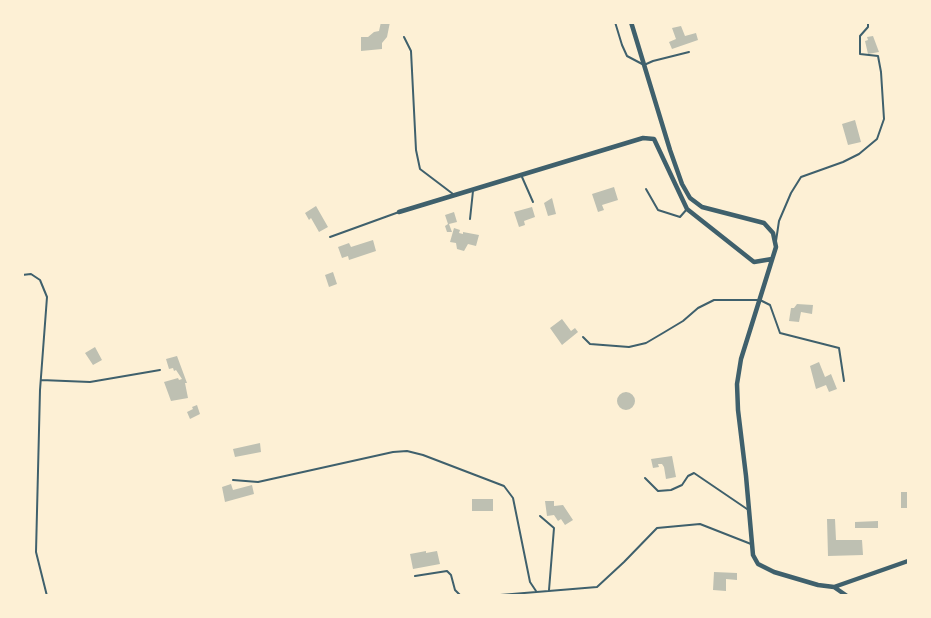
<!DOCTYPE html>
<html>
<head>
<meta charset="utf-8">
<style>
  body { margin:0 }
  #map { position:relative; width:931px; height:618px; overflow:hidden; background:#fdf0d5; font-family:"PT Sans",sans-serif }
  canvas { display:block }
  .frame { position:absolute; inset:0; border:24px solid #fdf0d5; pointer-events:none }
</style>
</head>
<body>
<div id="map">
<canvas width="931" height="618"></canvas>
<div class="frame"></div>
</div>
<script>
const g = document.querySelector('canvas').getContext('2d');
g.lineJoin = 'round';
function fillPath(path, color) { g.fillStyle = color; g.fill(path, 'evenodd'); }
const poly = rows => new Path2D(rows.map(r => 'M' + r).join(''));
function trace(path, color, width, dash) { g.strokeStyle = color; g.lineWidth = width; g.lineCap = dash ? 'butt' : 'round'; g.setLineDash(dash || []); g.stroke(path); }
const building = poly([
  [381,22,390,22,387,37,382,43,382,49,361,51,361,37,368,37,374,32,379,31],
  [681,26,685,36,696,33,698,40,672,49,669,42,676,39,672,28],
  [873,36,879,52,868,54,865,41,868,40,867,37],
  [855,120,861,142,848,145,842,124],
  [614,187,618,200,602,205,604,210,598,212,592,194],
  [552,198,556,214,548,216,544,203],
  [316,206,328,227,319,232,311,218,309,220,305,213],
  [532,207,535,217,524,221,525,225,519,227,514,212],
  [454,212,457,222,449,224,452,232,447,232,445,226,448,224,445,215],
  [454,228,460,230,459,233,463,234,463,232,479,235,476,246,468,244,464,251,457,249,456,243,450,242],
  [373,240,376,251,349,260,348,256,342,258,338,247,349,243,351,247],
  [333,272,337,284,329,287,325,275],
  [797,304,813,305,812,314,801,312,799,322,789,321,791,308,794,308],
  [562,319,571,331,575,328,578,332,562,345,550,328],
  [95,347,102,360,93,365,85,353],
  [177,356,187,383,185,383,188,398,171,401,164,382,178,378,179,380,182,379,176,370,174,371,173,368,169,369,166,359],
  [819,362,825,377,831,374,837,389,829,392,826,385,816,389,810,366],
  '617 401a9 9 0 1 1 18 0a9 9 0 1 1-18 0Z',
  [197,405,200,414,190,419,187,412,193,409,192,407],
  [260,443,261,452,235,457,233,449],
  [672,456,676,477,666,479,664,467,662,464,658,464,659,467,653,468,651,459],
  [231,484,233,490,252,485,254,494,225,502,222,487],
  [901,492,908,492,908,508,901,508],
  [472,499,493,499,493,511,472,511],
  [545,501,554,501,554,506,563,505,573,520,565,525,561,519,558,521,554,515,547,516],
  [827,519,835,519,836,540,862,540,863,555,828,556],
  [878,521,878,528,855,528,855,522],
  [426,551,426,553,437,551,440,564,413,569,410,554],
  [714,572,737,573,737,580,726,579,726,591,713,590]
]);
const service = poly([
  [615,22,622,45,627,56,644,65,653,61,689,52],
  [404,37,411,51,416,150,420,169,453,194],
  [522,177,533,202],
  [646,189,658,210,680,217,687,209],
  [470,219,473,191],
  [330,237,399,212],
  [776,241,779,221,791,193,801,177,843,162,859,154,877,139,884,119,881,72,878,56,860,54,860,36,868,27,868,22],
  [22,275,31,274,40,280,47,297,40,390,36,552,47,596],
  [583,337,590,344,629,347,646,343,663,333,683,321,698,308,714,300,760,300,770,305,780,333,839,348,844,381],
  [41,380,90,382,160,370],
  [645,478,658,491,671,490,682,485,688,476,694,473,747,509],
  [233,480,258,482,393,452,407,451,423,455,504,486,513,498,530,582,536,591],
  [540,516,554,528,549,590],
  [415,576,447,571,451,575,455,590,461,596],
  [488,596,597,587,624,562,657,528,700,524,751,544]
]);
const minor = poly([
  [631,22,670,150,682,184,690,198,702,207,764,223,773,233,776,247,741,359,737,384,738,410,746,476,753,555,758,564,774,572,818,585,834,587,847,596],
  [399,212,643,138,654,139,687,209,754,262,772,259],
  [834,587,908,561]
]);
fillPath(building, '#bec0b2');
trace(service, '#3f606c', 2);
trace(minor, '#3f606c', 4.5);
</script>
</body>
</html>
